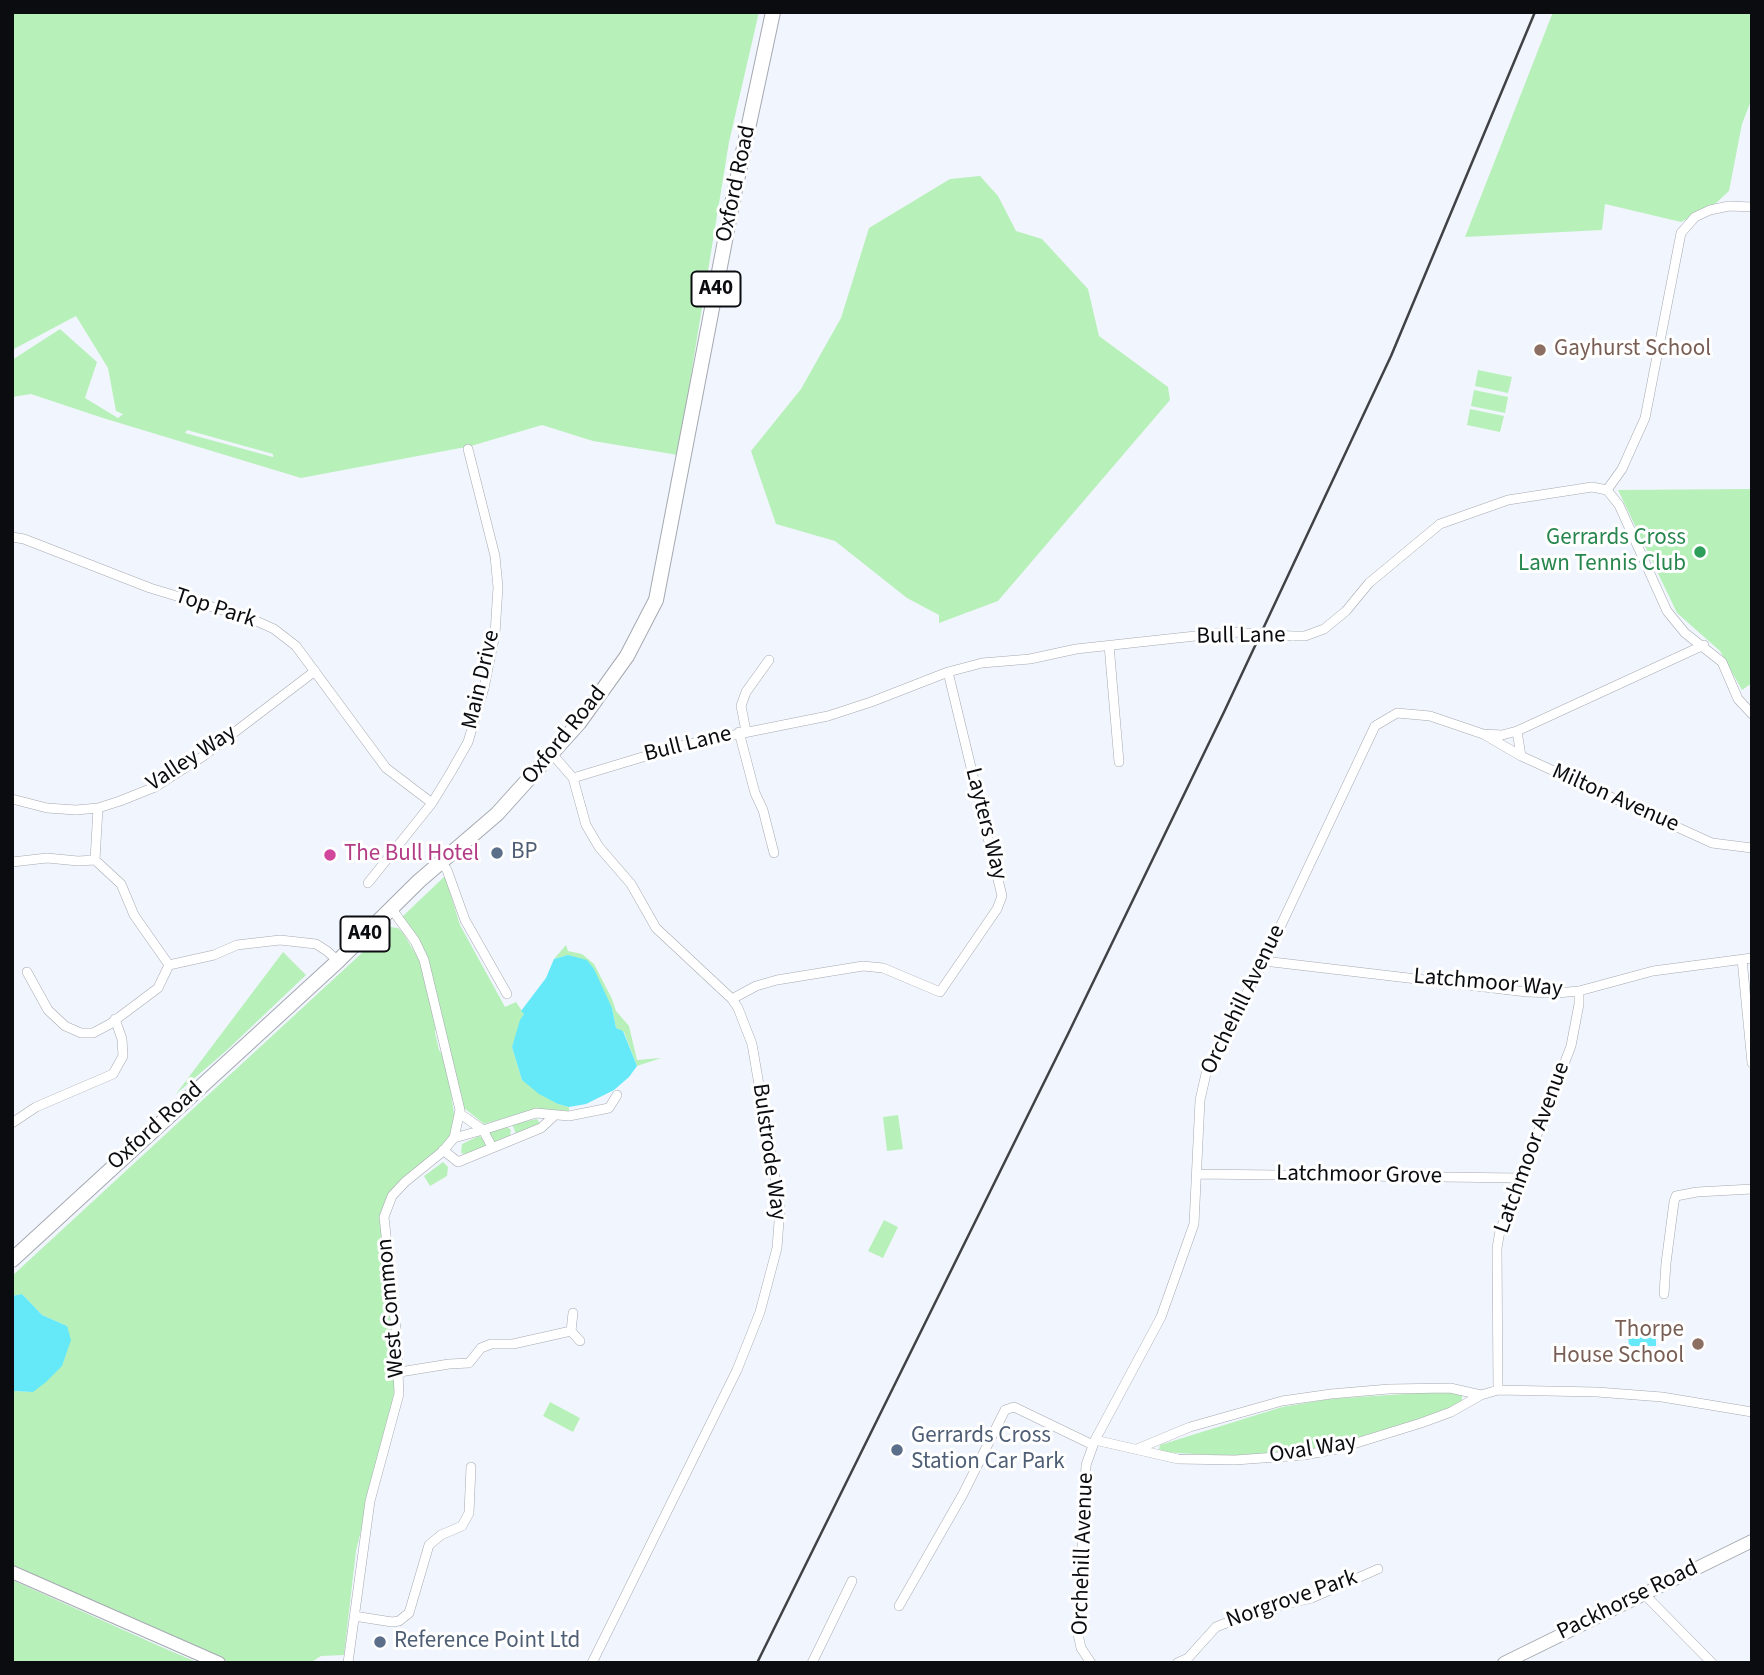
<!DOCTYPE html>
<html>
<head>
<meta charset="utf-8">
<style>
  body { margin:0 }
  #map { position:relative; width:1764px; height:1675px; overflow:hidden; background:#f1f5fd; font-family:"Source Sans 3",sans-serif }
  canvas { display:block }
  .frame { position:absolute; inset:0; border:14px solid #0b0c0f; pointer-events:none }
</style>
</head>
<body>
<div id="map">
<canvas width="1764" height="1675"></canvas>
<div class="frame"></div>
</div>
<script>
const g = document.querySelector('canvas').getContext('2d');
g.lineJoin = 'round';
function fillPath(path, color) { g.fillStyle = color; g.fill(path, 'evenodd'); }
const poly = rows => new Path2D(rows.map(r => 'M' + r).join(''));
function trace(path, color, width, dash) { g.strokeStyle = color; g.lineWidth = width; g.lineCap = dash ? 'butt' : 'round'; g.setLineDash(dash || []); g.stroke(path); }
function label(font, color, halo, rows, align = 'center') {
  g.font = font + ' "Source Sans 3",sans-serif'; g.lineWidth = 6; g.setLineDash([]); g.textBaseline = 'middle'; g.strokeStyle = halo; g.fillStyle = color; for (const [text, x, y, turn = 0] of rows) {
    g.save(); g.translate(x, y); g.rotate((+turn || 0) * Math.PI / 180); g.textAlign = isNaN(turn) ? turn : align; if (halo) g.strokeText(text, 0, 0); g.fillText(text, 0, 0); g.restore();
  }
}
const green = poly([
  [12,12,759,12,729,142,678,455,593,441,542,425,471,446,301,478,103,418,31,394,12,397,12,360,60,329,97,362,85,398,118,418,123,414,116,411,108,368,76,316,12,350],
  [187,430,273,454,273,457,185,433],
  [1553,12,1752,12,1752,98,1742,124,1729,191,1715,204,1681,222,1605,204,1602,230,1465,237],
  [980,176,998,196,1016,231,1042,239,1088,289,1099,336,1168,387,1170,400,998,601,939,623,939,615,907,598,835,541,776,524,751,451,801,389,841,318,869,228,950,179],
  [1478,370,1512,377,1508,393,1475,386],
  [1474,390,1508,397,1505,413,1471,406],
  [1470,409,1504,416,1500,432,1467,425],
  [1752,489,1752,683,1742,690,1720,651,1677,613,1618,490],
  [445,876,460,925,505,1007,516,1002,524,1014,512,1047,522,1080,558,1104,569,1107,569,1111,533,1110,484,1124,464,1108,428,962,403,916],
  [390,927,398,928,403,933,420,961,437,1023,435,1032,439,1050,446,1060,455,1120,450,1135,440,1149,386,1201,395,1340,395,1390,356,1551,344,1655,321,1656,310,1663,231,1663,12,1566,12,1391,33,1392,67,1326,42,1315,22,1294,12,1296,12,1276],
  [566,945,568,951,582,954,594,964,612,999,616,1011,629,1026,637,1060,661,1058,637,1066,624,1032,616,1028,612,1008,587,961,568,955,554,959],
  [283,952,306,975,226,1051,176,1094],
  [898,1115,903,1149,887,1151,883,1117],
  [537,1119,541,1125,516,1134,512,1124],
  [505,1125,511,1130,510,1136,493,1142,488,1133],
  [479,1136,485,1139,486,1146,469,1155,461,1153,462,1144],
  [443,1162,448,1167,447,1176,430,1186,424,1176],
  [884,1220,898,1227,883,1258,868,1251],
  [1419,1393,1456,1393,1462,1396,1462,1401,1459,1404,1423,1419,1327,1446,1290,1452,1227,1456,1162,1452,1159,1449,1160,1445,1282,1407,1329,1399],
  [550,1402,580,1418,573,1432,543,1416],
  [12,1580,166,1649,199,1663,12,1663]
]);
const water = poly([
  [568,955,587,960,594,969,612,1008,616,1028,623,1031,637,1066,629,1077,614,1090,586,1104,569,1107,558,1104,539,1094,522,1080,512,1047,520,1020,524,1014,521,1011,546,978,554,959],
  [22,1294,42,1315,67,1326,71,1340,62,1366,46,1382,33,1392,12,1391,12,1296],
  [1656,1334,1656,1346,1629,1346,1628,1335]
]);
const minor = poly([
  [1607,490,1622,469,1645,418,1681,233,1695,217,1710,210,1729,206,1752,207],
  [12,537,24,539,150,588,252,619,274,629,296,646,386,768,432,803],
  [1292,636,1305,636,1324,629,1346,611,1369,583,1440,524,1508,500,1592,487,1607,490,1619,505,1667,611,1685,633,1722,662,1738,699,1752,714],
  [1109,645,1119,762],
  [746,731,741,706,746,692,769,660],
  [1517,731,1521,756],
  [739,732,755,793,763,810,774,853],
  [1485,735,1521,756,1712,843,1752,848],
  [553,755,573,778,586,825,599,847,631,884,656,928,732,999,738,1008,752,1044,780,1208,777,1248,760,1312,737,1370,592,1663],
  [573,778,679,746,828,716,871,702,948,672,982,663,1030,659,1076,649,1232,632],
  [12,799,47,808,76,810,98,808,120,801,155,787,202,757,315,671],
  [95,860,121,884,134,915,169,965,214,955,237,945,280,940,316,944,327,951,338,961],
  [95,860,98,808],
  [12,862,47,858,78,861,95,860],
  [441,862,447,870,465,920,507,994],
  [368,883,432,803,451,772,468,742,484,688,495,634,498,587,495,556,468,449],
  [1742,959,1752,1063],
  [1264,961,1527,992,1557,993,1579,991,1653,971,1752,958],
  [27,972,48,1010,65,1026,81,1033,93,1033,110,1024,158,988,169,965],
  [732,999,756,986,777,980,863,966,883,968,940,992,997,909,1002,896,948,672],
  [459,1113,483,1130,536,1113,569,1116,609,1108,617,1095],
  [12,1123,36,1107,113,1074,123,1056,122,1039,115,1019],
  [454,1138,483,1130,492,1147],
  [443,1150,458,1162,541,1128,554,1116],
  [1197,1174,1521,1178],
  [1664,1294,1666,1263,1674,1202,1676,1196,1697,1192,1752,1189],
  [571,1331,580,1341],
  [400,1372,449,1364,469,1363,481,1348,491,1344,513,1344,571,1331,573,1313],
  [1498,1390,1497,1248,1500,1231,1571,1046,1579,1004,1579,991],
  [1095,1440,1178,1459,1235,1460,1304,1455,1337,1449,1421,1423,1451,1412,1481,1395,1498,1390,1597,1392,1662,1397,1752,1412],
  [1137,1449,1190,1427,1282,1401,1331,1394,1389,1389,1450,1388,1481,1395],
  [1644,1594,1712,1663],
  [899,1606,963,1494,1005,1410,1014,1407,1093,1445],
  [354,1616,392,1622,399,1621,409,1613,429,1545,441,1535,462,1526,469,1513,471,1467],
  [348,1663,370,1501,399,1394,396,1329,384,1217,392,1196,405,1182,442,1152,454,1138,460,1110,424,960,415,941,391,908],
  [812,1663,852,1581],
  [1091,1663,1081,1648,1078,1634,1086,1465,1095,1440,1161,1317,1194,1224,1200,1100,1208,1065,1264,961,1375,726,1397,713,1430,716,1483,734,1502,735,1517,731,1704,645],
  [1177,1663,1188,1658,1216,1627,1256,1611,1312,1598,1378,1569]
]);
const secondary = poly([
  [12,1572,219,1663],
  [1504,1663,1752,1541]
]);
const primary = poly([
  [12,1260,338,961,419,881,497,814,579,723,627,656,656,600,733,199,773,12]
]);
const rail = poly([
  [757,1663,1068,1034,1224,712,1391,356,1535,12]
]);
const minorBridge = poly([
  [1232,632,1292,636]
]);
const markers = [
  [1540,350,7,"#8d6e63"],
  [1700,552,7,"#2e9e5b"],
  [497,853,7,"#5c6f8a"],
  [330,855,7,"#d1479c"],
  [1698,1344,7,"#8d6e63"],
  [897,1450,7,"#5c6f8a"],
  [380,1642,7,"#5c6f8a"]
];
const shields = [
  [716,289,49],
  [365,934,49]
];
const shieldNames = [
  ["A40",716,289],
  ["A40",365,934]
];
const streetNames = [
  ["Oxford Road",737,184,-78],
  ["Top Park",215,609,18],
  ["Bull Lane",1241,637,-1],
  ["Main Drive",482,680,-77],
  ["Oxford Road",565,736,-51],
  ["Bull Lane",688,745,-14],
  ["Valley Way",192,759,-33],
  ["Milton Avenue",1615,799,24],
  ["Layters Way",985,824,76],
  ["Latchmoor Way",1488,984,5],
  ["Orchehill Avenue",1244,1000,-64],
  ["Oxford Road",156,1127,-42],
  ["Latchmoor Avenue",1533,1148,-70],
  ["Bulstrode Way",768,1152,82],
  ["Latchmoor Grove",1359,1176,1],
  ["West Common",392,1308,-95],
  ["Oval Way",1313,1450,-9],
  ["Orchehill Avenue",1084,1554,-88],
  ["Norgrove Park",1292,1600,-19],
  ["Packhorse Road",1628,1601,-26]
];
const educationNames = [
  ["Gayhurst School",1554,350],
  ["Thorpe",1684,1331,"right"],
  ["House School",1684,1357,"right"]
];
const leisureNames = [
  ["Gerrards Cross",1686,539],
  ["Lawn Tennis Club",1686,565]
];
const serviceNames = [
  ["BP",511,853],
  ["Gerrards Cross",911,1437],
  ["Station Car Park",911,1463],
  ["Reference Point Ltd",394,1642]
];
const hotelNames = [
  ["The Bull Hotel",344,855]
];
fillPath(green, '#b8f0ba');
fillPath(water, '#65e8f8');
trace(minor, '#a5a9b1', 10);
trace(secondary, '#a5a9b1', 14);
trace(primary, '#a5a9b1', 16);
trace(minor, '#fff', 9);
trace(secondary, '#fff', 12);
trace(primary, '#fff', 14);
trace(rail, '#404246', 2.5);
trace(minorBridge, '#a5a9b1', 10, []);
trace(minorBridge, '#fff', 9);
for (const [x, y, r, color] of markers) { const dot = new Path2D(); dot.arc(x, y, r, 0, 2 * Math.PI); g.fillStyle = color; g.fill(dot); trace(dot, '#fff', 2.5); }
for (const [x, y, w] of shields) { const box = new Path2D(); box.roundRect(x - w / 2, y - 17.5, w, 35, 5); g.fillStyle = '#fff'; g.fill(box); trace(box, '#0b0c0f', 2); }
label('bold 21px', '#0b0c0f', null, shieldNames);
label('23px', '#0b0c0f', '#fff', streetNames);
label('23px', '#785e54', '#fff', educationNames, 'left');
label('23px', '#27864d', '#fff', leisureNames, 'right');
label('23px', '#4e5e75', '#fff', serviceNames, 'left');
label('23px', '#b23c85', '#fff', hotelNames, 'left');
</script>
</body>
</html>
